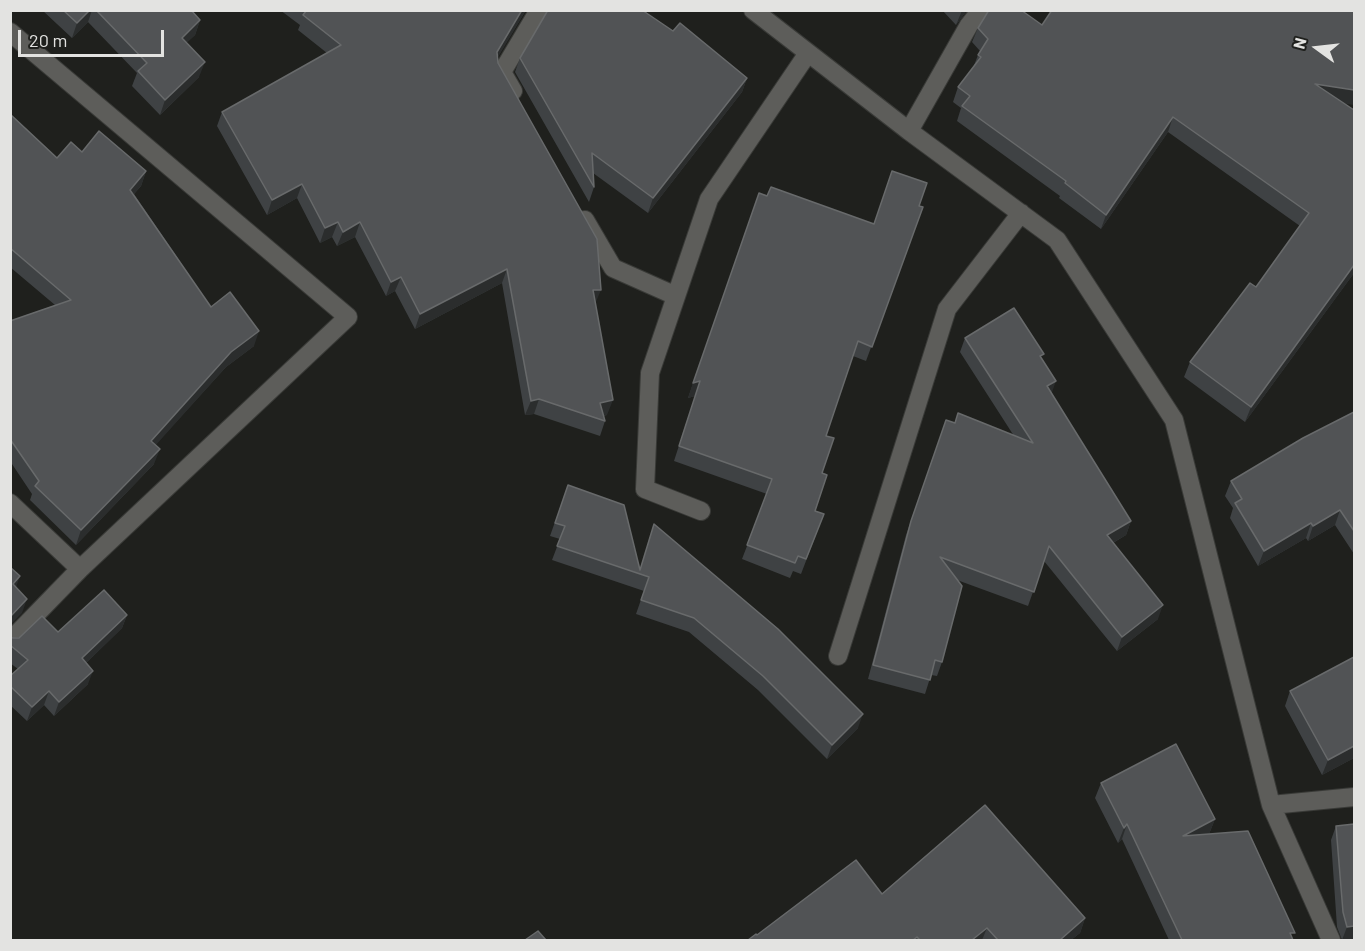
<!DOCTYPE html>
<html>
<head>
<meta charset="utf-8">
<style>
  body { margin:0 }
  #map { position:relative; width:1365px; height:951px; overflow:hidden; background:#1f201d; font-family:Barlow,sans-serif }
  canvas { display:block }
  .frame { position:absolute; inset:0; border:12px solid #e3e3e1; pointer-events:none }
  .north { position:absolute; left:1287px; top:18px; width:60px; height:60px; -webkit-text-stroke:4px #1f201d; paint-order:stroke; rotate:285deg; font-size:16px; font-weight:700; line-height:24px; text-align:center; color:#e3e3e1 }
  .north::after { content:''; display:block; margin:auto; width:21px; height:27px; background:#e3e3e1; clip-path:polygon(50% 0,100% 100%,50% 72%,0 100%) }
  .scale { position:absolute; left:18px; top:30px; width:146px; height:27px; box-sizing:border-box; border:3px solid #e3e3e1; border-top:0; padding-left:8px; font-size:18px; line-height:21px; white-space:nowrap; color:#e3e3e1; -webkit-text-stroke:4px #1f201d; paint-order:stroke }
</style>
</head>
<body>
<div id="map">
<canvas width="1365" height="951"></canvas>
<div class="frame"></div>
<div class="north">N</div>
<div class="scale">20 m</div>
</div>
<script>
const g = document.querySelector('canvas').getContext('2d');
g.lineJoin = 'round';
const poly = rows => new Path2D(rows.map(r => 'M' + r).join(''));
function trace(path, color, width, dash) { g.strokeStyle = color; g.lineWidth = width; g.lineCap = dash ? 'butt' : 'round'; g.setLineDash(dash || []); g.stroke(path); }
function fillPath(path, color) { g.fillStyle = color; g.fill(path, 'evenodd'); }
const minor = poly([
  [753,10,909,131,969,25,981,10],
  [10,32,348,317,80,569],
  [513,91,502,72,539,10],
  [909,131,1057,240,1174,420,1271,805,1354,797],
  [585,220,613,268,676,296],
  [10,503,80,569,10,641],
  [701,511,645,489,650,373,709,199,808,53],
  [838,656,947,309,1021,213],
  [1271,805,1331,940]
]);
const wall = poly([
  [42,10,191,10,200,20,195,35,186,43,199,77,160,115,132,86,137,73,88,22,72,38],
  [280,10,526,10,497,58,498,63,595,304,607,415,603,416,605,421,600,436,534,414,525,415,502,283,415,329,395,291,386,296,355,237,337,246,332,237,320,243,297,198,267,215,217,126,222,112,327,53,298,30,300,25],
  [942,10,967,10,956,25],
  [1042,25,1345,104,1354,110,1354,273,1245,422,1184,377,1190,362,1256,287,1300,226,1168,132,1101,229,1059,198,1060,196,957,121,961,108,953,102,958,87,973,68,978,55,980,51,972,42,978,28],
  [673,31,747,78,742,92,648,213,593,173,594,187,589,202,515,72,520,58],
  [10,114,57,158,82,152,146,171,141,186,134,194,211,307,254,346,226,367,155,445,154,464,76,545,30,500,32,494,10,461,10,321,55,305,10,267],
  [759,193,873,224,919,206,923,207,866,361,853,356,826,436,822,473,815,511,824,514,801,574,793,571,790,578,742,559,767,494,674,461,695,396,688,398],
  [965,338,1042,359,1051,393,1131,521,1126,535,1113,543,1158,619,1117,651,1044,561,1028,606,957,580,942,662,937,676,931,675,925,694,868,679,906,535,946,420,955,423,1014,436,960,352],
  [1354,412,1354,554,1335,525,1308,541,1306,538,1258,566,1230,518,1233,508,1225,496,1231,481],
  [568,485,640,569,654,524,858,728,827,759,758,690,689,632,636,614,644,591,552,560,560,539,550,536],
  [127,615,122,628,86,663,88,684,54,716,44,705,27,721,10,705,10,676,18,669,10,663,10,637,13,638,58,632],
  [1290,691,1354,758,1322,775,1285,706],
  [1101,783,1215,819,1209,834,1293,940,1169,940,1122,839,1118,843,1095,798],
  [1336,826,1354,940,1342,940,1337,927,1331,840],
  [882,894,1085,918,1080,933,1071,940,748,940,757,935]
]);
const shadedWall = poly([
  [90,10,92,10,88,22,72,38,77,23],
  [522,10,526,10,492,67,497,52],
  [962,10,967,10,956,25,961,13],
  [200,20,195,35,176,53,182,38],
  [205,62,199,77,160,115,165,100],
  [747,78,742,92,648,213,653,198],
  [1315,84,1354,90,1354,105,1310,99],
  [1173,117,1168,132,1101,229,1106,215],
  [146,171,141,186,125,204,130,190],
  [302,184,297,198,267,215,272,200],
  [338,222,332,237,320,243,325,228],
  [360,222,355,237,337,246,343,232],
  [1354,265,1354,273,1245,422,1251,407],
  [507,269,502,283,415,329,420,314],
  [401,277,395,291,386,296,391,282],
  [593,290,601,290,595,304],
  [259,331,254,346,226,367,146,456,151,441,231,352],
  [700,381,695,396,688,398,693,383],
  [1056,381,1051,395,1047,386],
  [539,399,534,414,525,415,531,401],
  [613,400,607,415,595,417,600,403],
  [160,449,154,464,76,545,81,530],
  [1340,510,1335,525,1308,541,1313,526],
  [1131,521,1126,535,1102,549,1107,535],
  [1311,523,1306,538,1258,566,1264,551],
  [20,576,15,590,13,584],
  [27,599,22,613,10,625,10,617],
  [1163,605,1158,619,1117,651,1122,637],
  [127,615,122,628,77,672,82,658],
  [93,671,88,684,54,716,59,702],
  [49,691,44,705,27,721,32,707],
  [863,714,858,728,827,759,832,745],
  [1354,746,1354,758,1322,775,1328,760],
  [1215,819,1209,834,1183,836],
  [1127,824,1122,839,1118,843,1124,828],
  [1085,918,1080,933,1071,940,1060,940],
  [1354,926,1354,940,1342,940,1347,927],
  [987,928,982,940,972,940]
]);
const building = poly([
  [63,10,90,10,77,23,63,10],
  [96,10,191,10,200,20,182,38,205,62,165,100,138,71,147,63,96,10],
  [305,10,522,10,497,52,498,63,597,239,601,290,593,290,613,400,600,403,605,421,539,399,531,401,507,269,420,314,401,277,391,282,360,222,343,232,338,222,325,228,302,184,272,200,222,112,341,45,303,15,306,11,305,10],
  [548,10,642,10,673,31,680,23,747,78,653,198,592,153,594,187,520,58,548,10],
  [989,10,1021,10,1042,25,1052,10,1354,10,1354,90,1315,84,1354,110,1354,265,1251,407,1190,362,1250,283,1256,287,1309,213,1173,117,1106,215,1065,183,1066,181,962,106,970,96,958,87,981,57,978,55,988,39,978,28,989,10],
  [10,114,57,158,71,142,82,152,99,131,146,171,130,190,211,307,230,292,259,331,231,352,151,441,160,449,81,530,35,486,39,481,10,439,10,321,71,300,10,248,10,114],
  [892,171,927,183,919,206,923,207,872,347,858,341,826,436,834,438,822,473,827,475,815,511,824,514,806,559,798,556,795,563,747,545,772,479,679,446,700,381,693,383,759,193,767,196,771,187,874,224,892,171],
  [1014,308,1044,354,1040,356,1056,381,1047,386,1131,521,1107,535,1163,605,1122,637,1049,546,1034,592,940,557,962,586,942,662,935,660,930,680,873,665,911,521,946,420,955,423,958,413,1033,443,965,338,1014,308],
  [1354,412,1354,531,1340,510,1313,526,1311,523,1264,551,1235,503,1242,499,1231,481,1303,438,1354,412],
  [568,485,624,505,640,570,654,524,778,629,863,714,832,745,763,676,694,618,641,600,649,577,557,546,565,526,555,523,568,485],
  [10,567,20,576,13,584,27,599,10,617,10,567],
  [104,590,127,615,82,658,93,671,59,702,49,691,32,707,10,686,10,676,28,660,10,645,10,637,13,638,19,638,42,616,58,632,104,590],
  [1354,657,1354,746,1328,760,1290,691,1354,657],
  [1176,744,1215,819,1183,836,1248,831,1295,933,1290,933,1293,940,1182,940,1127,824,1124,828,1101,783,1176,744],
  [985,805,1085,918,1060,940,998,940,987,928,972,940,920,940,917,937,913,940,748,940,756,934,757,935,856,860,882,894,985,805],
  [1354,824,1354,926,1347,927,1343,912,1336,826,1354,824],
  [538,931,546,940,525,940,538,931]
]);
trace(minor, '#393a37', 20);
trace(minor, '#5d5d5a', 18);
fillPath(wall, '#3f4244');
fillPath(shadedWall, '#2b2d2d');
fillPath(building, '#515355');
trace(building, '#686a6b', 1.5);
</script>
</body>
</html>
